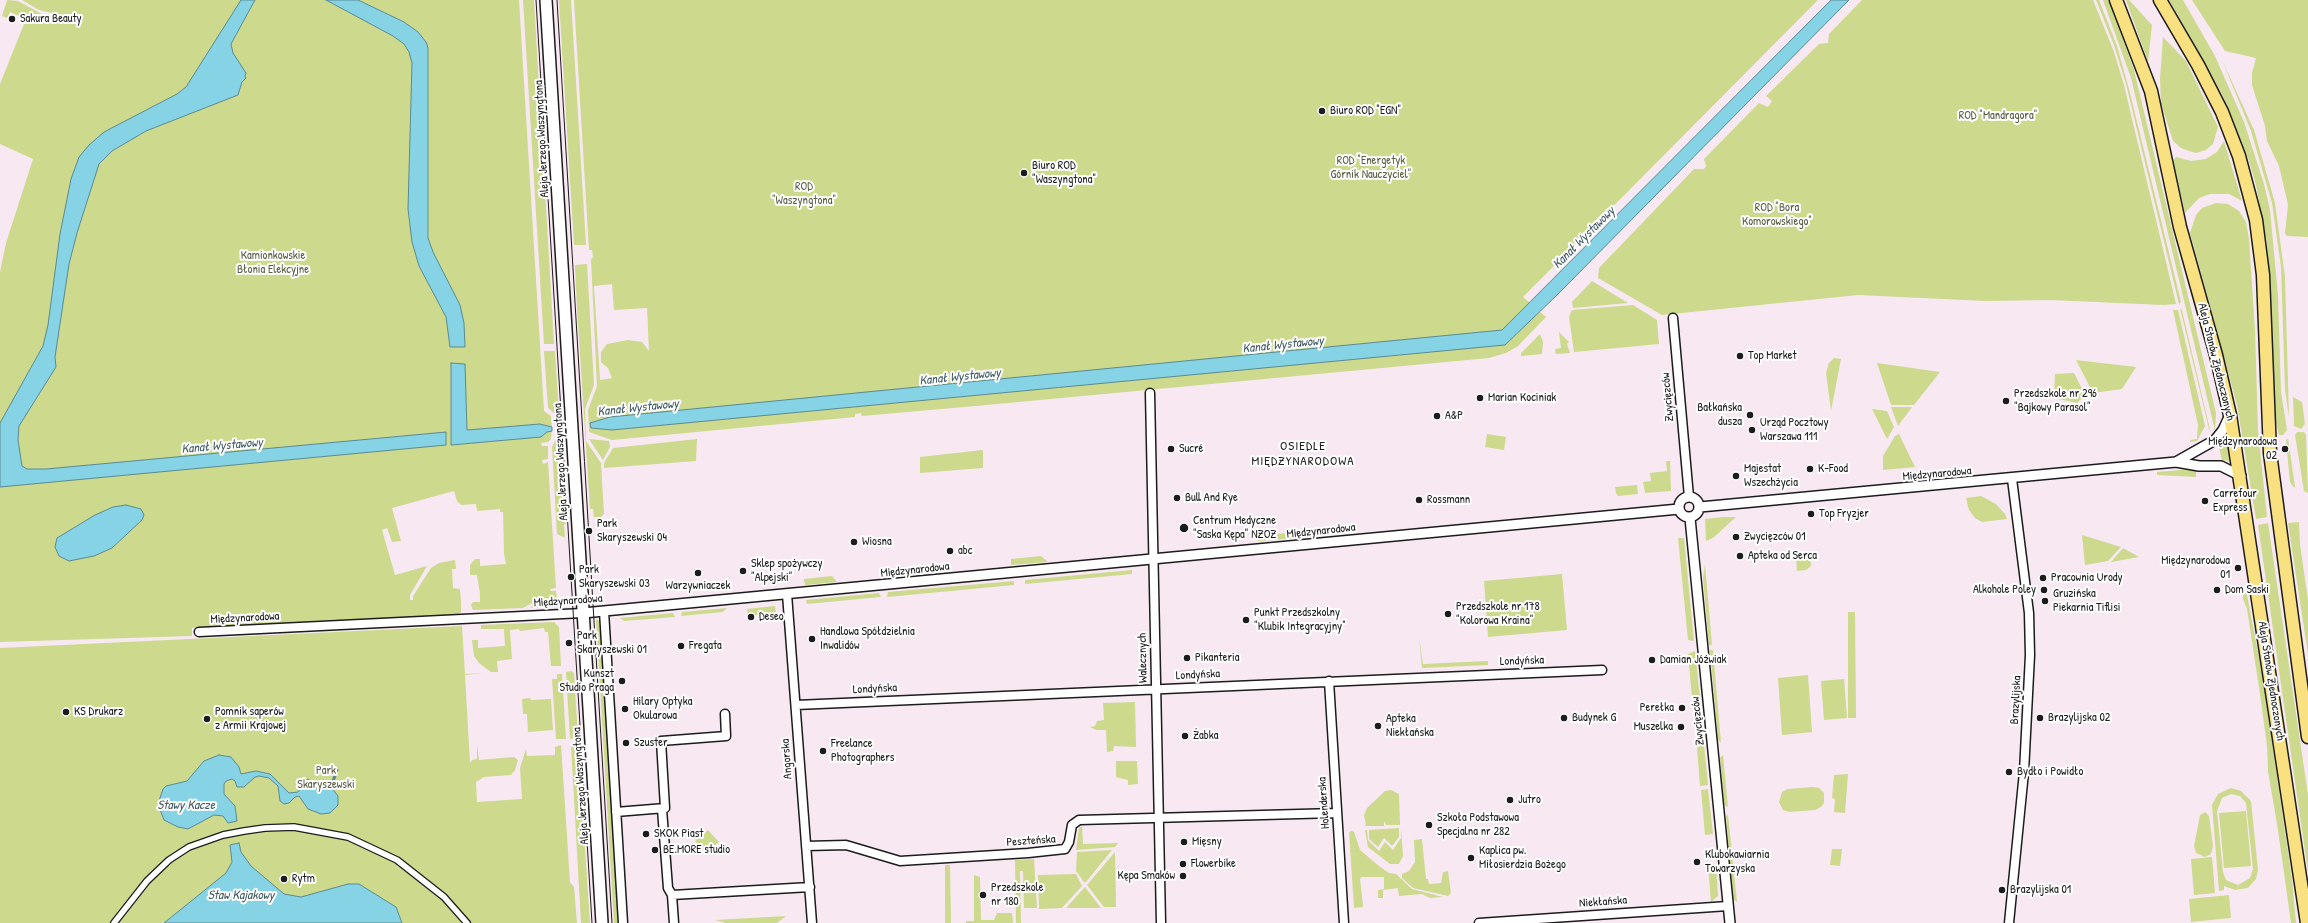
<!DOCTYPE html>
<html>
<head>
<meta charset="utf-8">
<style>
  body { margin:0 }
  canvas { display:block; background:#f7e8f2 }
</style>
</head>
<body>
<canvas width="2308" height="923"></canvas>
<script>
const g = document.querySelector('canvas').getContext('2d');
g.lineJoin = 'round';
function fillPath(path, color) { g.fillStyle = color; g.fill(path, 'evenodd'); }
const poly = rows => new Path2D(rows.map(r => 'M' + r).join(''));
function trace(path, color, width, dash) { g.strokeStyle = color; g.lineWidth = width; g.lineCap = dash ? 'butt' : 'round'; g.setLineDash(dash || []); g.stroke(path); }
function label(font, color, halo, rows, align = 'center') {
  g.font = font + ' "Patrick Hand",sans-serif'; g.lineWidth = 4; g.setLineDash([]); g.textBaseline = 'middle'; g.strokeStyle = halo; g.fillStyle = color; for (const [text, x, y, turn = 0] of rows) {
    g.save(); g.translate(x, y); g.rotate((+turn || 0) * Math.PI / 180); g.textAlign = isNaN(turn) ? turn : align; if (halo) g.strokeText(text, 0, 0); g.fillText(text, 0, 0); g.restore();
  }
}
const green = poly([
  [7,0,18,1,42,14,55,18,57,17,56,14,39,10,22,0,519,0,544,411,551,416,552,427,551,439,548,442,541,443,542,446,548,446,548,459,542,460,543,464,548,462,556,588,550,589,551,591,556,591,558,607,531,608,534,602,523,608,473,610,471,605,473,602,480,602,480,594,477,575,470,575,470,565,475,559,480,559,480,566,506,564,504,554,503,512,500,512,500,509,477,511,476,504,461,505,457,501,454,491,392,508,401,541,392,542,387,528,382,530,395,575,427,566,410,595,410,600,413,600,413,596,431,568,439,563,455,560,456,569,452,569,453,588,460,589,461,602,461,612,456,616,192,628,192,636,0,642,0,272,6,243,33,159,0,144,0,84,26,19,10,12,7,18,2,16],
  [523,0,534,0,554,344,544,344],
  [559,0,571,0,586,245,574,245],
  [574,0,1818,0,1523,297,1546,317,1518,346,1506,353,1489,358,976,406,862,416,861,413,855,414,855,417,612,440,589,432,588,410,597,386,591,259,593,257,592,250,589,250],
  [612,284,614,310,647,308,649,351,642,342,628,340,607,344,601,352,601,362,608,368,612,378,600,380,594,286],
  [1862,0,2093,0,2114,52,2124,85,2176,304,2163,305,2050,300,1986,301,1858,295,1662,315,1598,278,1599,268,1694,169,1704,169,1706,166,1704,159,1759,103,1768,107,1772,101,1766,96,1819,44,1828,43,1829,34],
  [2096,0,2099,0,2117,46,2130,93,2181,302,2179,304,2126,84,2114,45],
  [2103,0,2109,0,2134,70,2216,413,2215,431,2131,78],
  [2126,0,2129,0,2152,25,2148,62],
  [2169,0,2183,0,2215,56,2244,122,2264,184,2270,210,2278,295,2281,392,2287,430,2283,435,2279,435,2274,413,2267,243,2256,185,2248,158,2223,96],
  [2192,0,2308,0,2308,237,2287,236,2285,233,2288,205,2279,166,2267,141,2265,126,2252,85,2252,73,2256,58,2225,51],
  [2163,37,2186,61,2218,127,2213,144,2206,150,2196,153,2189,151,2181,148,2173,141,2161,103,2160,79],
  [2222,60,2254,130,2275,203,2285,277,2289,417,2285,390,2281,267,2272,203,2251,131],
  [2224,141,2242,201,2229,194,2210,194,2199,198,2185,213,2173,161,2176,157,2191,161,2206,159,2217,152],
  [2216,203,2228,204,2239,211,2246,222,2249,239,2255,330,2258,430,2267,517,2256,519,2237,405,2190,233,2196,215,2202,208],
  [587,264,594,385,585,409,586,441,601,463,604,514,601,517,594,517,593,509,590,509,577,308,575,265],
  [1592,281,1628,303,1573,308,1572,302],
  [1633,305,1657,320,1659,344,1574,352,1569,317,1572,310],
  [2180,308,2182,310,2211,434,2209,429],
  [2173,310,2178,310,2205,426,2197,441,2190,442,2190,440,2197,439,2198,425],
  [1559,332,1569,342,1567,344,1570,353,1556,354,1555,349,1561,348],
  [1540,334,1543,342,1542,354,1521,356,1521,353],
  [544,351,555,351,566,524,564,524,565,538,557,534,552,447,557,437,555,414,548,408],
  [1834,358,1841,359,1831,411,1826,373,1829,363],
  [2076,360,2136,367,2122,389,2093,393],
  [1877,363,1940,372,1914,405,1891,405],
  [2074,373,2085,395,2077,403,2054,398,2055,374],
  [2293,397,2302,402,2305,424,2301,429,2294,426],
  [1891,407,1912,407,1898,426],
  [1872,409,1887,411,1894,427,1887,439],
  [2297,432,2304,432,2306,435,2308,493,2304,491,2295,435],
  [1487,434,1506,437,1504,450,1485,447],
  [1899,434,1915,467,1883,470,1883,456,1895,436],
  [2225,435,2227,436,2230,461,2222,460,2218,444],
  [2288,438,2295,487,2294,488,2290,482,2286,441],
  [589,439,609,441,610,447,603,460],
  [697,439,696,461,604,468,604,463,613,448],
  [983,450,983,468,920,473,920,457],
  [1666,461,1670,461,1671,491,1645,493,1643,482,1651,481,1650,473,1667,471],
  [2193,469,2196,471,2196,477,2157,475,2157,472],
  [1637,485,1638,494,1618,496,1616,493,1615,487],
  [1981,496,1996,504,2005,514,2007,519,1982,522,1975,518,1969,510,1966,498],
  [1723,517,1736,517,1713,538,1706,541,1705,519],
  [2299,522,2300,544,2308,600,2308,654,2288,523],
  [2268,523,2308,795,2308,872,2258,525],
  [1305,532,1310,537,1258,541,1258,535],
  [2082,535,2121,547,2108,561,2085,565],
  [1678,538,1684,538,1694,641,1688,640],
  [2123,548,2139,557,2111,562],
  [1810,555,1811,566,1806,570,1797,571,1796,556],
  [1041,556,1048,562,1011,565,1011,559],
  [1705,564,1712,645,1709,645,1703,578],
  [1132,570,1132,574,1025,584,1025,580],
  [1562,574,1567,630,1488,637,1484,581],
  [832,576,837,582,805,585,804,579],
  [1014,581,1014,585,887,597,888,592],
  [2246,590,2262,673,2292,879,2296,923,2291,923,2278,830,2268,771,2267,746,2260,694,2247,609,2243,599,2243,592],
  [879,593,881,597,807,604,806,600],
  [775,606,776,613,748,616,747,609],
  [727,608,723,612,681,616,682,612],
  [1848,612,1855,612,1856,718,1848,718],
  [673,613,675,617,624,621,620,618],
  [596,619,601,622,619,923,614,923],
  [554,622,559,627,561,666,551,666,548,632,545,632,544,628,520,631,519,629,510,630,512,659,497,661,498,672,491,672,479,663,474,656,472,640,478,640,478,648,505,646,504,629,481,629,481,625],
  [462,626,465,674,484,673,465,675,470,763,472,760,477,759,477,744,479,760,514,757,518,760,515,770,511,775,484,777,476,782,477,802,522,799,520,768,526,749,527,756,555,755,555,747,561,745,570,882,574,887,577,923,0,923,0,648],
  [1419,637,1423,664,1488,661,1488,665,1422,668],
  [1710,650,1713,650,1721,743,1718,740],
  [1695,651,1701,707,1693,708,1688,654],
  [571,671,574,673,578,737,570,739,566,672],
  [557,674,562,674,566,739,556,739,552,679,557,679],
  [1808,675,1812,732,1782,735,1778,678],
  [1844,679,1847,718,1824,720,1821,681],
  [530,698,531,700,551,699,553,730,528,732,527,714,523,714,522,699],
  [1135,702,1136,747,1114,746,1113,751,1107,752,1106,730,1096,730,1090,727,1095,726,1097,721,1104,720,1103,703],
  [1703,734,1708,785,1700,786,1696,735],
  [571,745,578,745,590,923,581,923],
  [1723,755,1728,807,1724,805,1720,758],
  [1116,761,1137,761,1138,784,1128,785,1128,780,1116,777],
  [1848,774,1845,813,1834,812,1835,799,1832,798,1834,775],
  [1812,787,1819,788,1824,793,1824,803,1821,807,1815,810,1789,812,1783,810,1779,802,1782,792,1788,789],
  [2231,788,2241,791,2251,801,2258,870,2256,879,2248,888,2235,890,2224,886,2224,890,2219,891,2212,805,2218,794],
  [2231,794,2240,796,2246,803,2253,869,2250,878,2238,885,2226,880,2223,872,2217,811,2222,798],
  [1708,789,1713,834,1705,835,1701,790],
  [1391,790,1399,794,1400,825,1386,825,1384,821,1384,826,1366,826,1364,815,1367,808,1385,791],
  [2246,811,2251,866,2224,868,2219,813],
  [2205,812,2209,816,2213,846,2211,854,2205,857,2196,853,2194,846,2200,815],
  [1728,814,1737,902,1733,899,1726,817],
  [1082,826,1083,844,1118,843,1115,847,1076,850,1079,828],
  [1399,828,1399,837,1392,846,1384,838,1378,847,1369,839,1369,830],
  [1401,828,1403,856,1399,864,1390,864,1368,847,1365,830,1367,830,1368,840,1379,851,1385,842,1393,850,1401,838],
  [708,830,719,842,706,854,695,841],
  [1352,831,1354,832,1360,850,1379,866,1389,873,1396,874,1412,889,1443,897,1430,898,1422,894,1399,896,1398,888,1383,890,1383,898,1378,898,1378,890,1384,889,1384,877,1362,877,1360,878,1363,907,1354,908,1349,832],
  [1422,839,1426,879,1428,879,1429,884,1441,883,1443,872,1448,871,1451,893,1448,896,1413,888,1402,878,1402,874,1409,871,1415,862,1414,840],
  [1832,849,1842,849,1840,866,1830,865],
  [1112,850,1086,882,1084,882,1076,871,1077,852],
  [1115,852,1116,907,1104,907,1087,885],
  [2212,857,2215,893,2194,895,2191,859],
  [1034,859,1037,908,1024,908,1023,871,1020,871,1021,923,1016,923,1015,860],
  [1716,864,1718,896,1711,902,1708,865],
  [945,865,950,865,951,923,945,923],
  [1076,874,1082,886,1062,908,1039,909,1038,875],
  [974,875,980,877,981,920,994,920,997,913,1012,913,1013,923,966,923,966,921,974,921],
  [1085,887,1101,908,1066,908],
  [2229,895,2231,918,2191,922,2189,899],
  [786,916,777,923,726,923,715,920]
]);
const water = poly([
  [241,0,255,0,231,44,233,53,246,73,245,76,246,78,242,82,238,95,146,131,112,151,99,164,77,233,69,264,55,357,56,367,19,426,18,440,22,466,27,469,46,469,446,432,446,445,0,487,0,423,43,346,48,325,60,234,71,179,79,157,89,145,104,132,177,94,186,87,241,0],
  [326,0,358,0,404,22,418,32,426,42,428,48,428,238,433,252,460,305,464,323,465,347,450,347,446,317,419,266,412,242,408,209,412,63,409,52,404,44,393,36,326,0],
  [1831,0,1849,0,1557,295,1505,345,612,430,591,428,590,423,610,417,1502,330,1831,0],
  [451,363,465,364,467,430,540,424,552,427,552,431,547,432,541,437,451,445,451,363],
  [126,505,141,509,144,515,142,520,112,548,94,556,69,561,59,556,55,547,57,538,95,515,113,507,126,505],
  [219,755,231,757,239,767,241,774,256,771,270,774,289,793,298,792,307,779,311,781,316,788,325,786,331,787,338,796,338,805,330,813,321,814,308,809,299,796,295,797,289,803,284,804,280,801,278,786,269,778,259,776,255,777,244,787,237,787,235,781,232,779,226,781,224,784,224,794,235,806,237,821,228,823,223,816,214,815,188,829,178,827,164,820,158,804,163,789,166,786,187,781,204,761,219,755],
  [239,843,241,852,251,866,284,894,301,897,348,884,359,884,396,907,402,923,164,923,226,873,232,862,230,845,239,843]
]);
const stream = poly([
  [331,787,337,770]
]);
const pedestrian = poly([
  [114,923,147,881,169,860,189,847,223,835,244,831,265,828,294,827,348,837,397,860,444,897,467,923]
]);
const minor = poly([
  [1673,318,1689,497],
  [1150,393,1161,923],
  [787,594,812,923],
  [604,611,623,923],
  [199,632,583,613],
  [1329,681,1344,923],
  [796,705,1602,670],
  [662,809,668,888,672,895,810,887],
  [616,812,665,808,661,741,726,736,725,714],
  [806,846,846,845,900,861,1028,853,1065,849,1069,842,1072,825,1079,820,1336,813],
  [672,895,674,923],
  [1479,923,1728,906],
  [2009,923,2024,772,2030,655,2029,613,2012,479]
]);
const tertiary = poly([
  [2176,462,2215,440,2223,430,2230,415],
  '1679 507a10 10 0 1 1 20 0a10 10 0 1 1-20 0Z',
  [1700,507,2176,462,2199,466,2221,466,2241,476],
  [1690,518,1730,923],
  [583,613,1679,509]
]);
const secondary = poly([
  [546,0,602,923]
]);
const primary = poly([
  [2116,0,2151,91,2180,227,2216,355,2230,415,2307,923],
  [2160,0,2198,65,2222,112,2239,156,2256,220,2263,275,2270,453,2308,737]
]);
const tram = poly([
  [536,0,592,923],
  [557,0,612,923]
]);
const markers = [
  [12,19,4,"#1c1c1c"],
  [1322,111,4,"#1c1c1c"],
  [1024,173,4,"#1c1c1c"],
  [1740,356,4,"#1c1c1c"],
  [1480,398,4,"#1c1c1c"],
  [2006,401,4,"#1c1c1c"],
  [1750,415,4,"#1c1c1c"],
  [1437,416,4,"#1c1c1c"],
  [1752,430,4,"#1c1c1c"],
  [1171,449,4,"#1c1c1c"],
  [2285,449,4,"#1c1c1c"],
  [1810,469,4,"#1c1c1c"],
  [1736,476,4,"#1c1c1c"],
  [1177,498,4,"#1c1c1c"],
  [1419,500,4,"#1c1c1c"],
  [2205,501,4,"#1c1c1c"],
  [1811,514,4,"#1c1c1c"],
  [1184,528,5,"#1c1c1c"],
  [589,531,4,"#1c1c1c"],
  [1736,537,4,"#1c1c1c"],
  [854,542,4,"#1c1c1c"],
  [950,551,4,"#1c1c1c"],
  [1740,556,4,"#1c1c1c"],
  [2238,568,4,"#1c1c1c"],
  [743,571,4,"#1c1c1c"],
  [698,573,4,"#1c1c1c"],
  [571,577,4,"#1c1c1c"],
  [2043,578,4,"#1c1c1c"],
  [2044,590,4,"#1c1c1c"],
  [2217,590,4,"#1c1c1c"],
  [2045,601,4,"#1c1c1c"],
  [1448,614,4,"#1c1c1c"],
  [751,617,4,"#1c1c1c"],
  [1246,620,4,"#1c1c1c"],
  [812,639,4,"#1c1c1c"],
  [569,643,4,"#1c1c1c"],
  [681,646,4,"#1c1c1c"],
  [1187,658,4,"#1c1c1c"],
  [1652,660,4,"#1c1c1c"],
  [622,681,4,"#1c1c1c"],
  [1682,708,4,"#1c1c1c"],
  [625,709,4,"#1c1c1c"],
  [66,712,4,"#1c1c1c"],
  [1564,718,4,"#1c1c1c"],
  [2040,718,4,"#1c1c1c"],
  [207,719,4,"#1c1c1c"],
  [1378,726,4,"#1c1c1c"],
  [1681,727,4,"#1c1c1c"],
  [1185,736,4,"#1c1c1c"],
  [626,743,4,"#1c1c1c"],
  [823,751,4,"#1c1c1c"],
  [2009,772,4,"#1c1c1c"],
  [1510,800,4,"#1c1c1c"],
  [1429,825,4,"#1c1c1c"],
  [646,834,4,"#1c1c1c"],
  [1184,842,4,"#1c1c1c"],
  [655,850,4,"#1c1c1c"],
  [1471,858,4,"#1c1c1c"],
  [1697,862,4,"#1c1c1c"],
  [1183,864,4,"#1c1c1c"],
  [1183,876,4,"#1c1c1c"],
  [284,879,4,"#1c1c1c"],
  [2002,890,4,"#1c1c1c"],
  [983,895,4,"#1c1c1c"]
];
const poiNames = [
  ["Sakura Beauty",20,19],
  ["Biuro ROD \"EGN\"",1330,111],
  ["Biuro ROD",1032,166],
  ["\"Waszyngtona\"",1032,180],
  ["Top Market",1748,356],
  ["Przedszkole nr 296",2014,394],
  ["\"Bajkowy Parasol\"",2014,408],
  ["Marian Kociniak",1488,398],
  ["Bałkańska",1742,408,"right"],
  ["dusza",1742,422,"right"],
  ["A&P",1445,416],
  ["Urząd Pocztowy",1760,423],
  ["Warszawa 111",1760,437],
  ["Międzynarodowa",2277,442,"right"],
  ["02",2277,456,"right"],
  ["Sucré",1179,449],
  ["Majestat",1744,469],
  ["Wszechżycia",1744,483],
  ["K-Food",1818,469],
  ["Carrefour",2213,494],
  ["Express",2213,508],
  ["Bull And Rye",1185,498],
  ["Rossmann",1427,500],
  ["Top Fryzjer",1819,514],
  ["Centrum Medyczne",1193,521],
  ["\"Saska Kępa\" NZOZ",1193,535],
  ["Park",597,524],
  ["Skaryszewski 04",597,538],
  ["Zwycięzców 01",1744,537],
  ["Wiosna",862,542],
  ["abc",958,551],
  ["Apteka od Serca",1748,556],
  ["Międzynarodowa",2230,561,"right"],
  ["01",2230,575,"right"],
  ["Sklep spożywczy",751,564],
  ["\"Alpejski\"",751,578],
  ["Park",579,570],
  ["Skaryszewski 03",579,584],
  ["Pracownia Urody",2051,578],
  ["Warzywniaczek",698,586,"center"],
  ["Alkohole Poley",2036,590,"right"],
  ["Dom Saski",2225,590],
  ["Gruzińska",2053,594],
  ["Piekarnia Tiflisi",2053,608],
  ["Przedszkole nr 178",1456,607],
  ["\"Kolorowa Kraina\"",1456,621],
  ["Punkt Przedszkolny",1254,613],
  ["\"Klubik Integracyjny\"",1254,627],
  ["Deseo",759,617],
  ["Handlowa Spółdzielnia",820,632],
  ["Inwalidów",820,646],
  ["Park",577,636],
  ["Skaryszewski 01",577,650],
  ["Fregata",689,646],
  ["Pikanteria",1195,658],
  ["Damian Jóźwiak",1660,660],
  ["Kunszt",614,674,"right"],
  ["Studio Praga",614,688,"right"],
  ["Hilary Optyka",633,702],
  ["Okularowa",633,716],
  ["Perełka",1674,708,"right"],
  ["KS Drukarz",74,712],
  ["Pomnik saperów",215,712],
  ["z Armii Krajowej",215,726],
  ["Budynek G",1572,718],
  ["Brazylijska 02",2048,718],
  ["Apteka",1386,719],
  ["Niekłańska",1386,733],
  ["Muszelka",1673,727,"right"],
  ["Żabka",1193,736],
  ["Szuster",634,743],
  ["Freelance",831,744],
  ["Photographers",831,758],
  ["Bydło i Powidło",2017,772],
  ["Jutro",1518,800],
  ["Szkoła Podstawowa",1437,818],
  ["Specjalna nr 282",1437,832],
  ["SKOK Piast",654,834],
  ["Mięsny",1192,842],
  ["BE.MORE studio",663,850],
  ["Kaplica pw.",1479,851],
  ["Miłosierdzia Bożego",1479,865],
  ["Klubokawiarnia",1705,855],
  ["Towarzyska",1705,869],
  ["Flowerbike",1191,864],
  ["Kępa Smaków",1175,876,"right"],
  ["Rytm",292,879],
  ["Przedszkole",991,888],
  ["nr 180",991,902],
  ["Brazylijska 01",2010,890]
];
const parkNames = [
  ["ROD \"Mandragora\"",1998,116],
  ["ROD \"Energetyk",1371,161],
  ["Górnik Nauczyciel\"",1371,175],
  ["ROD",804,187],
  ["\"Waszyngtona\"",804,201],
  ["ROD \"Bora",1777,208],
  ["Komorowskiego\"",1777,222],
  ["Kamionkowskie",273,256],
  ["Błonia Elekcyjne",273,270],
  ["Park",326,771],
  ["Skaryszewski",326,785]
];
const streetNames = [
  ["Aleja Jerzego Waszyngtona",542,139,-93],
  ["Aleja Stanów Zjednoczonych",2216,362,76],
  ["Zwycięzców",1668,397,-95],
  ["Aleja Jerzego Waszyngtona",561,462,-93],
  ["Międzynarodowa",1937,474,-5],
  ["Międzynarodowa",1321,531,-6],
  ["Międzynarodowa",915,570,-6],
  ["Międzynarodowa",568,601,-4],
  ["Międzynarodowa",245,618,-3],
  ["Walecznych",1143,658,-91],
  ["Londyńska",1522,661,-2],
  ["Londyńska",1198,675,-3],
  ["Aleja Stanów Zjednoczonych",2271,681,81],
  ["Londyńska",875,689,-3],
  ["Brazylijska",2016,700,-87],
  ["Zwycięzców",1698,721,-96],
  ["Angorska",787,759,-94],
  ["Aleja Jerzego Waszyngtona",581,786,-94],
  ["Holenderska",1324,803,-94],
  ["Peszteńska",1031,841,-4],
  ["Niekłańska",1603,902,-4]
];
const waterNames = [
  ["Kanał Wystawowy",1584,238,-45],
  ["Kanał Wystawowy",1283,345,-6],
  ["Kanał Wystawowy",960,377,-6],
  ["Kanał Wystawowy",638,408,-6],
  ["Kanał Wystawowy",222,446,-5],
  ["Stawy Kacze",186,806],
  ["Staw Kajakowy",241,896]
];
const neighbourhoodNames = [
  ["OSIEDLE",1303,447],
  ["MIĘDZYNARODOWA",1303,462]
];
fillPath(green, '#cdda8d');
fillPath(water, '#85d3e4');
trace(water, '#5b8a94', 1);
trace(stream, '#5b8a94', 3);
trace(pedestrian, '#1c1c1c', 8);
trace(minor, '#1c1c1c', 11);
trace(tertiary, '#1c1c1c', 12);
trace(secondary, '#1c1c1c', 14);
trace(primary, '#1c1c1c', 15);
trace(pedestrian, '#fff', 5.5);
trace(minor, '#fff', 8);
trace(tertiary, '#fff', 9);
trace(secondary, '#fff', 11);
trace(primary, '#f9e181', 12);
trace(tram, '#1c1c1c', 1);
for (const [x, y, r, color] of markers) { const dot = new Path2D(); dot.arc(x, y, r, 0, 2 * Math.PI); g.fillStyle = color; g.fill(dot); trace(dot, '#fff', 1.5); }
label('12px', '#1c1c1c', '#fff', poiNames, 'left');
label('12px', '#5a5e44', '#fff', parkNames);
label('12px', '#1c1c1c', '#fff', streetNames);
label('italic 13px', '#415c62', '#fff', waterNames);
g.letterSpacing = '1px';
label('13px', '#1c1c1c', '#fff', neighbourhoodNames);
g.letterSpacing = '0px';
</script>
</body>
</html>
